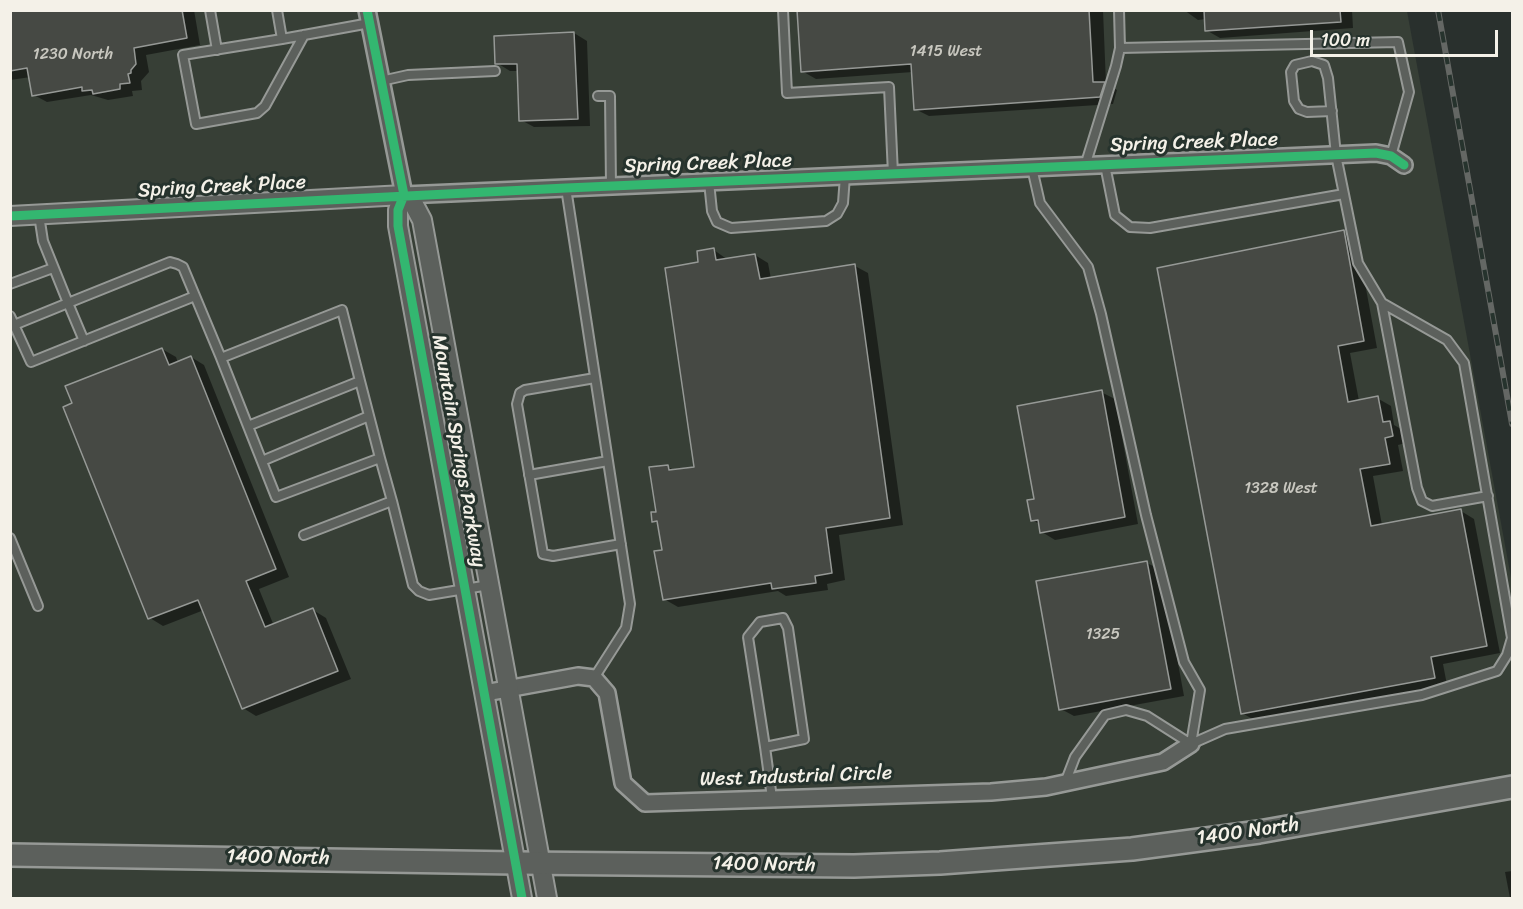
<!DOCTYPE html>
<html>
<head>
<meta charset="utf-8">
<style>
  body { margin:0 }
  #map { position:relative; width:1523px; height:909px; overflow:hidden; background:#29302d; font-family:Sriracha,sans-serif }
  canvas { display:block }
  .frame { position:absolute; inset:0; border:12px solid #f4f1e8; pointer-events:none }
  .scale { position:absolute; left:1310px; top:30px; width:188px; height:27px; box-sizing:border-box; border:3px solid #f4f1e8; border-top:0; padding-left:8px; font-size:18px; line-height:21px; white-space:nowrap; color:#f4f1e8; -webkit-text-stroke:4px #26332d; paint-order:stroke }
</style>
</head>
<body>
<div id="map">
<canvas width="1523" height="909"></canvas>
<div class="frame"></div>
<div class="scale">100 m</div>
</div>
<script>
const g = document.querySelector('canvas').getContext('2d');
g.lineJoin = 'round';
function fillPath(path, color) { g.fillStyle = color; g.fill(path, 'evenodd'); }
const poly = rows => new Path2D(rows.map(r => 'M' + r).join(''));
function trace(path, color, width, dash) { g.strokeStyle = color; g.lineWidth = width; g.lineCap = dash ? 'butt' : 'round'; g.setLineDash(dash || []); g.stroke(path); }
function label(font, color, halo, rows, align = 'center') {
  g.font = font + ' Sriracha,sans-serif'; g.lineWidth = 6; g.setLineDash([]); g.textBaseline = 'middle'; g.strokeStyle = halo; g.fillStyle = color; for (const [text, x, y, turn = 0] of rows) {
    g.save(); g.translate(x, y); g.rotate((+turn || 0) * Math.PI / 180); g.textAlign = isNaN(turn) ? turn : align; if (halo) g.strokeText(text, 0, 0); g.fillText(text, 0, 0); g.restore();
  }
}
const built = poly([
  [10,11,1407,11,1512,583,1512,898,11,898]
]);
const shadow = poly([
  [10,10,194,10,200,45,146,55,149,72,141,81,142,90,132,91,133,96,108,100,91,95,47,102,34,95,31,77,10,80],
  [1040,10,1103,10,1106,84,1117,90,1113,104,929,116,915,109,913,72,816,79,802,71],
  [1184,10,1352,10,1353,28,1220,38,1206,30,1206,19,1198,20],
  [574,33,587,41,590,126,534,127,521,120,519,71,510,71,497,63],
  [1343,232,1357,240,1377,348,1350,353,1359,401,1377,398,1391,406,1394,425,1403,430,1406,443,1398,445,1403,471,1373,476,1382,525,1461,511,1474,519,1500,653,1443,664,1447,685,1256,721,1242,713],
  [714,250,728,260,755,255,768,263,771,279,855,266,868,273,903,525,839,535,845,580,827,584,828,590,786,596,778,591,678,607,664,599,664,552,659,524,654,521,668,467,676,471,696,468,699,263],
  [162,349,176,357,178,363,191,357,204,365,289,577,259,589,274,626,313,610,326,618,351,679,256,716,243,708,204,610,163,626,150,618],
  [1101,392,1115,399,1138,524,1055,540,1042,532,1041,525,1032,520,1036,500],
  [1147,563,1161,570,1184,696,1074,716,1061,709],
  [1512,871,1512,898,1510,898,1505,872]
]);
const building = poly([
  [10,10,182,10,187,38,134,48,136,64,131,70,131,73,128,74,130,83,120,84,120,89,93,94,92,90,82,91,82,87,32,96,27,68,10,71,10,10],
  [797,10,1089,10,1093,82,1105,82,1100,97,914,110,911,64,801,72,797,10],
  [1204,10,1340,10,1341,22,1205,31,1204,10],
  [574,32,578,119,519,121,517,64,495,64,494,36,574,32],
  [1344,230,1364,341,1338,346,1348,402,1378,396,1383,422,1390,421,1393,436,1385,438,1390,464,1360,469,1371,526,1461,509,1487,646,1431,657,1435,678,1241,714,1157,268,1344,230],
  [714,248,716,260,755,254,760,279,855,264,890,518,826,528,832,573,815,576,816,583,772,589,771,583,663,600,654,551,662,550,657,521,652,522,651,512,656,512,649,467,668,465,669,470,694,467,665,268,698,262,697,251,714,248],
  [162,348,169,365,191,356,276,569,246,581,265,627,313,608,338,671,242,709,198,600,148,619,63,407,72,403,65,386,162,348],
  [1102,390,1125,517,1040,533,1038,520,1031,521,1027,500,1034,499,1017,406,1102,390],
  [1147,561,1171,689,1059,710,1036,581,1147,561]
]);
const service = poly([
  [210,10,217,50],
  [277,10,282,39,370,23],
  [783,10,787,93,889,87,893,174],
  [282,39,183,55,196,124,257,113,265,106,304,35],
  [1120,48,1398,42,1409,92,1391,156],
  [381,81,408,75,495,71],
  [598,96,610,96,611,186],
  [1105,165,1115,215,1130,227,1150,228,1344,194],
  [1085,166,1116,66,1120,48,1119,10],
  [1032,168,1040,203,1088,267,1101,314,1146,515,1184,662,1200,690,1191,744],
  [709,182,712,211,717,222,731,228,826,221,837,214,843,203,845,176],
  [566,188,630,604,626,628,594,678],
  [39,215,43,241,68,303,170,262,177,264,183,267,221,358],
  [10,284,53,268],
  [1382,303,1417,488,1422,501,1432,506,1488,496],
  [10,316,31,362,195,296],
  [14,325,68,303,84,341],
  [595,378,525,390,520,393,517,404,543,554,553,556,621,544],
  [248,426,360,381],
  [380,458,276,497,221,358,342,310,360,381,380,458,392,501,413,585,419,591,429,595,489,585],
  [262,461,369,416],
  [529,475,608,461],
  [304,535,392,501],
  [10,538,38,606],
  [1191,744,1225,729,1422,695,1497,671,1507,655,1512,638,1464,363,1447,340,1382,303,1358,263,1336,155,1328,78,1324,65,1312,61,1295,65,1291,72,1294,101,1299,109,1307,112,1332,111],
  [765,747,804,739,788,628,783,618,760,622,748,637,765,747,772,798],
  [1065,783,1075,757,1105,715,1126,710,1147,716,1191,744]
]);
const minor = poly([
  [367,10,404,195,1376,153,1391,156,1404,165],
  [485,693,578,676,594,678,607,693,623,783,645,803,991,792,1046,787,1163,762,1191,744]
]);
const tertiary = poly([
  [404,195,413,203,422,220,547,898],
  [404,195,398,210,398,226,522,898],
  [10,216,404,195]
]);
const secondary = poly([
  [10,855,516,863,854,866,940,863,1132,849,1259,832,1512,787]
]);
const rail = poly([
  [1438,10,1512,424]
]);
const cycleway = poly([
  [367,10,404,195,398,210,398,226,522,898],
  [10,216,566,188,1376,153,1391,156,1404,165]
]);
const numberNames = [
  ["1415 West",946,52],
  ["1230 North",73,55],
  ["1328 West",1281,489],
  ["1325",1103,635]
];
const streetNames = [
  ["Spring Creek Place",1194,143,-2],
  ["Spring Creek Place",708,164,-2],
  ["Spring Creek Place",222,187,-3],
  ["Mountain Springs Parkway",458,451,80],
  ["West Industrial Circle",796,777,-2],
  ["1400 North",1248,832,-8],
  ["1400 North",278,858,1],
  ["1400 North",764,865,1]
];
fillPath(built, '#373f36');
fillPath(shadow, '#0007');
fillPath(building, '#464944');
trace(building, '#969996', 1.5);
trace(service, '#969996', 12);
trace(minor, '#969996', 20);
trace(tertiary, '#969996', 22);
trace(secondary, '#969996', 26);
trace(service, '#5c605c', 8);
trace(minor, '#5c605c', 15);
trace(tertiary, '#5c605c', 18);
trace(secondary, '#5c605c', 21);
trace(rail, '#646764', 6);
trace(rail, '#26332d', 4, [11]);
trace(cycleway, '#33b770', 9);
label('16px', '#c8c7bf', null, numberNames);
label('20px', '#f4f1e8', '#26332d', streetNames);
</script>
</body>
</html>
